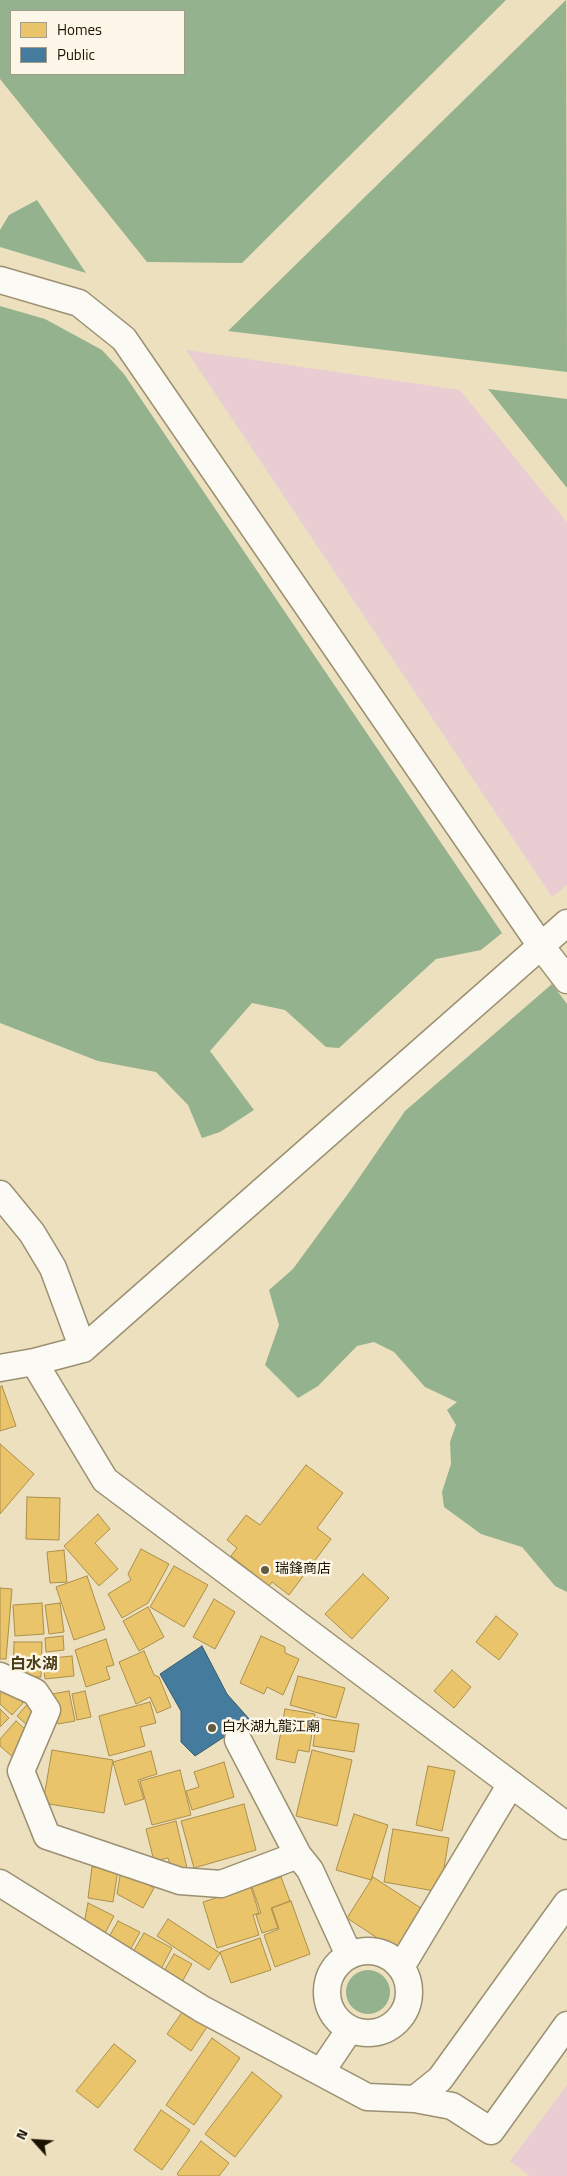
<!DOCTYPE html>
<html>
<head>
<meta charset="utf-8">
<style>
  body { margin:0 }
  #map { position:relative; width:567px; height:2176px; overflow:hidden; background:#ece0bf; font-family:"Titillium Web",sans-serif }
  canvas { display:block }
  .legend { position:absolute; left:10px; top:10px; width:175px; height:65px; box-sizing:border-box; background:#fcf7e8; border:1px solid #a29c8b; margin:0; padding:6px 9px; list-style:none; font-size:15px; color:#1b1300 }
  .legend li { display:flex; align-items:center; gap:10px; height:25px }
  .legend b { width:25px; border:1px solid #a29c8b }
  .north { position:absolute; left:10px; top:2116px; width:50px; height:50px; -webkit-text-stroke:4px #fcf7e8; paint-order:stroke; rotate:296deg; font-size:14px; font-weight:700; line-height:20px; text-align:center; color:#1b1300 }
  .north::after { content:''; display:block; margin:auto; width:18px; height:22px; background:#1b1300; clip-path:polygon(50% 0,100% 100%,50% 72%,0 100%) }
</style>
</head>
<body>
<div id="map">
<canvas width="567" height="2176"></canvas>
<ul class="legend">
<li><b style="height:14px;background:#e9c46a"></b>Homes</li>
<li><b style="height:14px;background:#457b9d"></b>Public</li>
</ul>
<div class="north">N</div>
</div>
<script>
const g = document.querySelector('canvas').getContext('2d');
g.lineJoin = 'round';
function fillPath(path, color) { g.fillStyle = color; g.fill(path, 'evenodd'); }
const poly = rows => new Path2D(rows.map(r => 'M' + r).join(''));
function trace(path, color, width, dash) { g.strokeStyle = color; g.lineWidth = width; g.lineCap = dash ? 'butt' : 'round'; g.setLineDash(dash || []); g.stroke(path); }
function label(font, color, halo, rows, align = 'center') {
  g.font = font + ' "Titillium Web","Noto Sans TC",sans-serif'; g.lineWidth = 5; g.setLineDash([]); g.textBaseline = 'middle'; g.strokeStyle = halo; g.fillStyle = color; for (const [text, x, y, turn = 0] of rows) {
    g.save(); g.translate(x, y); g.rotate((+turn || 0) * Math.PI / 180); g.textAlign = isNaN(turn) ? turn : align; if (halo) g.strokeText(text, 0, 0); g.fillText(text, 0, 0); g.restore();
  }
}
const green = poly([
  [186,350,460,390,567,522,567,885,552,897],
  [567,2085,567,2176,530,2176,510,2161]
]);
const water = poly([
  [0,0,506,0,242,263,147,262,0,79],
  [11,11,184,11,184,74,11,74],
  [566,0,567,372,228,331],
  [37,200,86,273,0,247,0,230,9,215],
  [0,306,45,319,102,350,124,374,502,933,481,950,436,959,339,1048,326,1047,285,1010,252,1003,210,1051,254,1110,220,1132,202,1138,188,1105,156,1072,98,1061,0,1023],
  [488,389,567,399,567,488],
  [552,984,567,1004,567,1592,555,1586,522,1547,481,1534,444,1507,442,1492,451,1464,450,1442,456,1425,447,1410,457,1402,425,1387,394,1352,374,1342,357,1346,318,1386,298,1398,265,1365,279,1325,269,1290,293,1269,350,1191,405,1111],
  '346 1992a22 22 0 1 1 44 0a22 22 0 1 1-44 0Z'
]);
const homes = poly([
  [2,1386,16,1426,0,1431,0,1387,2,1386],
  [0,1444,34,1474,0,1514,0,1444],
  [306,1465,343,1493,317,1528,331,1539,289,1595,272,1582,269,1586,231,1556,237,1548,227,1540,246,1515,260,1525,306,1465],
  [27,1497,60,1498,59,1540,26,1539,27,1497],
  [98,1514,110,1529,95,1543,118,1569,99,1586,64,1546,98,1514],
  [141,1549,169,1564,148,1603,122,1618,108,1594,131,1580,128,1574,141,1549],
  [64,1550,67,1582,50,1583,47,1552,64,1550],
  [174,1566,208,1585,184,1627,150,1607,174,1566],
  [363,1574,389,1598,352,1639,325,1614,363,1574],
  [87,1576,105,1629,74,1640,56,1587,87,1576],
  [0,1588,12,1589,6,1659,0,1659,0,1588],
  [214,1599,235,1612,215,1649,193,1637,214,1599],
  [42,1603,44,1634,15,1636,13,1605,42,1603],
  [60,1603,64,1632,49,1634,45,1605,60,1603],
  [148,1607,164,1637,139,1651,123,1621,148,1607],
  [496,1616,518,1634,499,1660,476,1642,496,1616],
  [63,1636,64,1650,46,1652,45,1638,63,1636],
  [261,1636,285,1647,285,1653,299,1659,283,1695,267,1687,264,1694,240,1683,261,1636],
  [106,1639,114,1665,106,1667,110,1679,86,1687,75,1650,106,1639],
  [14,1642,42,1642,41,1677,13,1677,14,1642],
  [144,1651,154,1675,159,1677,171,1707,157,1713,150,1697,136,1704,119,1662,144,1651],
  [72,1656,74,1676,45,1679,43,1659,72,1656],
  [452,1670,471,1687,454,1708,434,1691,452,1670],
  [298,1676,345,1688,336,1718,290,1705,298,1676],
  [6,1687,23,1703,12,1715,0,1704,0,1694,6,1687],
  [69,1691,75,1721,58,1724,52,1694,69,1691],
  [85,1691,91,1717,77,1720,72,1694,85,1691],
  [32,1699,38,1716,28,1726,17,1716,32,1699],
  [150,1702,156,1723,140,1727,145,1746,109,1756,99,1716,150,1702],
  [0,1709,9,1718,0,1727,0,1709],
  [285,1709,315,1714,309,1752,298,1750,295,1763,276,1759,285,1709],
  [317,1718,359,1724,354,1752,313,1746,317,1718],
  [16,1721,34,1737,14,1758,0,1746,0,1739,16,1721],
  [52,1750,113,1760,104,1813,43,1803,52,1750],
  [312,1750,352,1760,337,1826,296,1816,312,1750],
  [151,1751,157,1774,138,1780,144,1799,125,1805,113,1762,151,1751],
  [224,1762,234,1797,192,1810,186,1791,199,1787,194,1772,224,1762],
  [428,1766,455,1771,442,1831,416,1825,428,1766],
  [180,1770,191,1815,152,1825,140,1781,180,1770],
  [244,1804,256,1850,194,1868,181,1821,244,1804],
  [354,1814,388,1825,371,1880,336,1870,354,1814],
  [176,1821,187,1868,172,1872,168,1858,154,1861,146,1829,176,1821],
  [393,1829,449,1838,440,1892,384,1882,393,1829],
  [92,1867,118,1870,113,1902,88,1898,92,1867],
  [121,1870,154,1888,143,1908,117,1894,121,1870],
  [281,1877,290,1901,271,1908,278,1928,262,1933,256,1915,261,1913,252,1887,281,1877],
  [373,1877,427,1912,400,1953,347,1918,373,1877],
  [251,1887,259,1913,253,1915,259,1935,217,1948,203,1902,251,1887],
  [291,1901,310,1954,275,1967,264,1935,279,1929,272,1908,291,1901],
  [88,1903,114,1916,102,1939,83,1929,88,1903],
  [168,1919,220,1953,209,1970,157,1936,168,1919],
  [118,1921,140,1932,128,1954,106,1942,118,1921],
  [144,1933,172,1948,159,1973,130,1957,144,1933],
  [260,1938,271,1970,231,1983,220,1952,260,1938],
  [174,1954,192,1964,182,1982,164,1971,174,1954],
  [183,2011,207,2027,191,2051,167,2034,183,2011],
  [212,2038,240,2058,194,2125,166,2105,212,2038],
  [114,2044,136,2061,98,2108,76,2091,114,2044],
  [252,2072,282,2096,235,2157,205,2134,252,2072],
  [161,2110,190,2130,162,2170,134,2150,161,2110],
  [201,2141,229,2163,219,2176,179,2176,177,2174,201,2141]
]);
const public = poly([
  [202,1646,227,1694,250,1720,195,1756,181,1742,181,1711,160,1674,202,1646]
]);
const minor = poly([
  [0,280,79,303,124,339,541,946,567,980],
  [0,1194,32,1233,53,1268,83,1349],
  [34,1362,105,1480,567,1826],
  [0,1368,34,1362,83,1349,567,923],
  [0,1676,35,1692,47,1710,21,1771,47,1836,180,1881,221,1884,298,1855,310,1870,349,1955],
  [238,1740,298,1855],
  [0,1883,202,2009,367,2097,415,2099,440,2079,567,1903],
  '327 1992a41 41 0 1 1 82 0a41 41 0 1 1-82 0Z',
  [401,1967,511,1784],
  [321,2072,350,2029],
  [415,2099,452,2106,491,2131,567,2025]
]);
const markers = [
  [265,1570,5,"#645b43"],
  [212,1728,5,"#645b43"]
];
const poiNames = [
  ["瑞鋒商店",275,1570],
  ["白水湖九龍江廟",222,1728]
];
const quarterNames = [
  ["白水湖",34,1665]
];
fillPath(green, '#e9cdd2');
fillPath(water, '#93b28d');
fillPath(homes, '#e9c46a');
trace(homes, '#ab8f4a', 1);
fillPath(public, '#457b9d');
trace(public, '#385c6e', 1);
trace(minor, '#9b9071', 29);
trace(minor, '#fcfaf5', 26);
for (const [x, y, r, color] of markers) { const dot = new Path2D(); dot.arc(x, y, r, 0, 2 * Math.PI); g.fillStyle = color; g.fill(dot); trace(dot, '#fcf7e8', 2); }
label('14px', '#1b1300', '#fcf7e8', poiNames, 'left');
label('bold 16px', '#4b3d16', '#fcf7e8', quarterNames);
</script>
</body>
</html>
